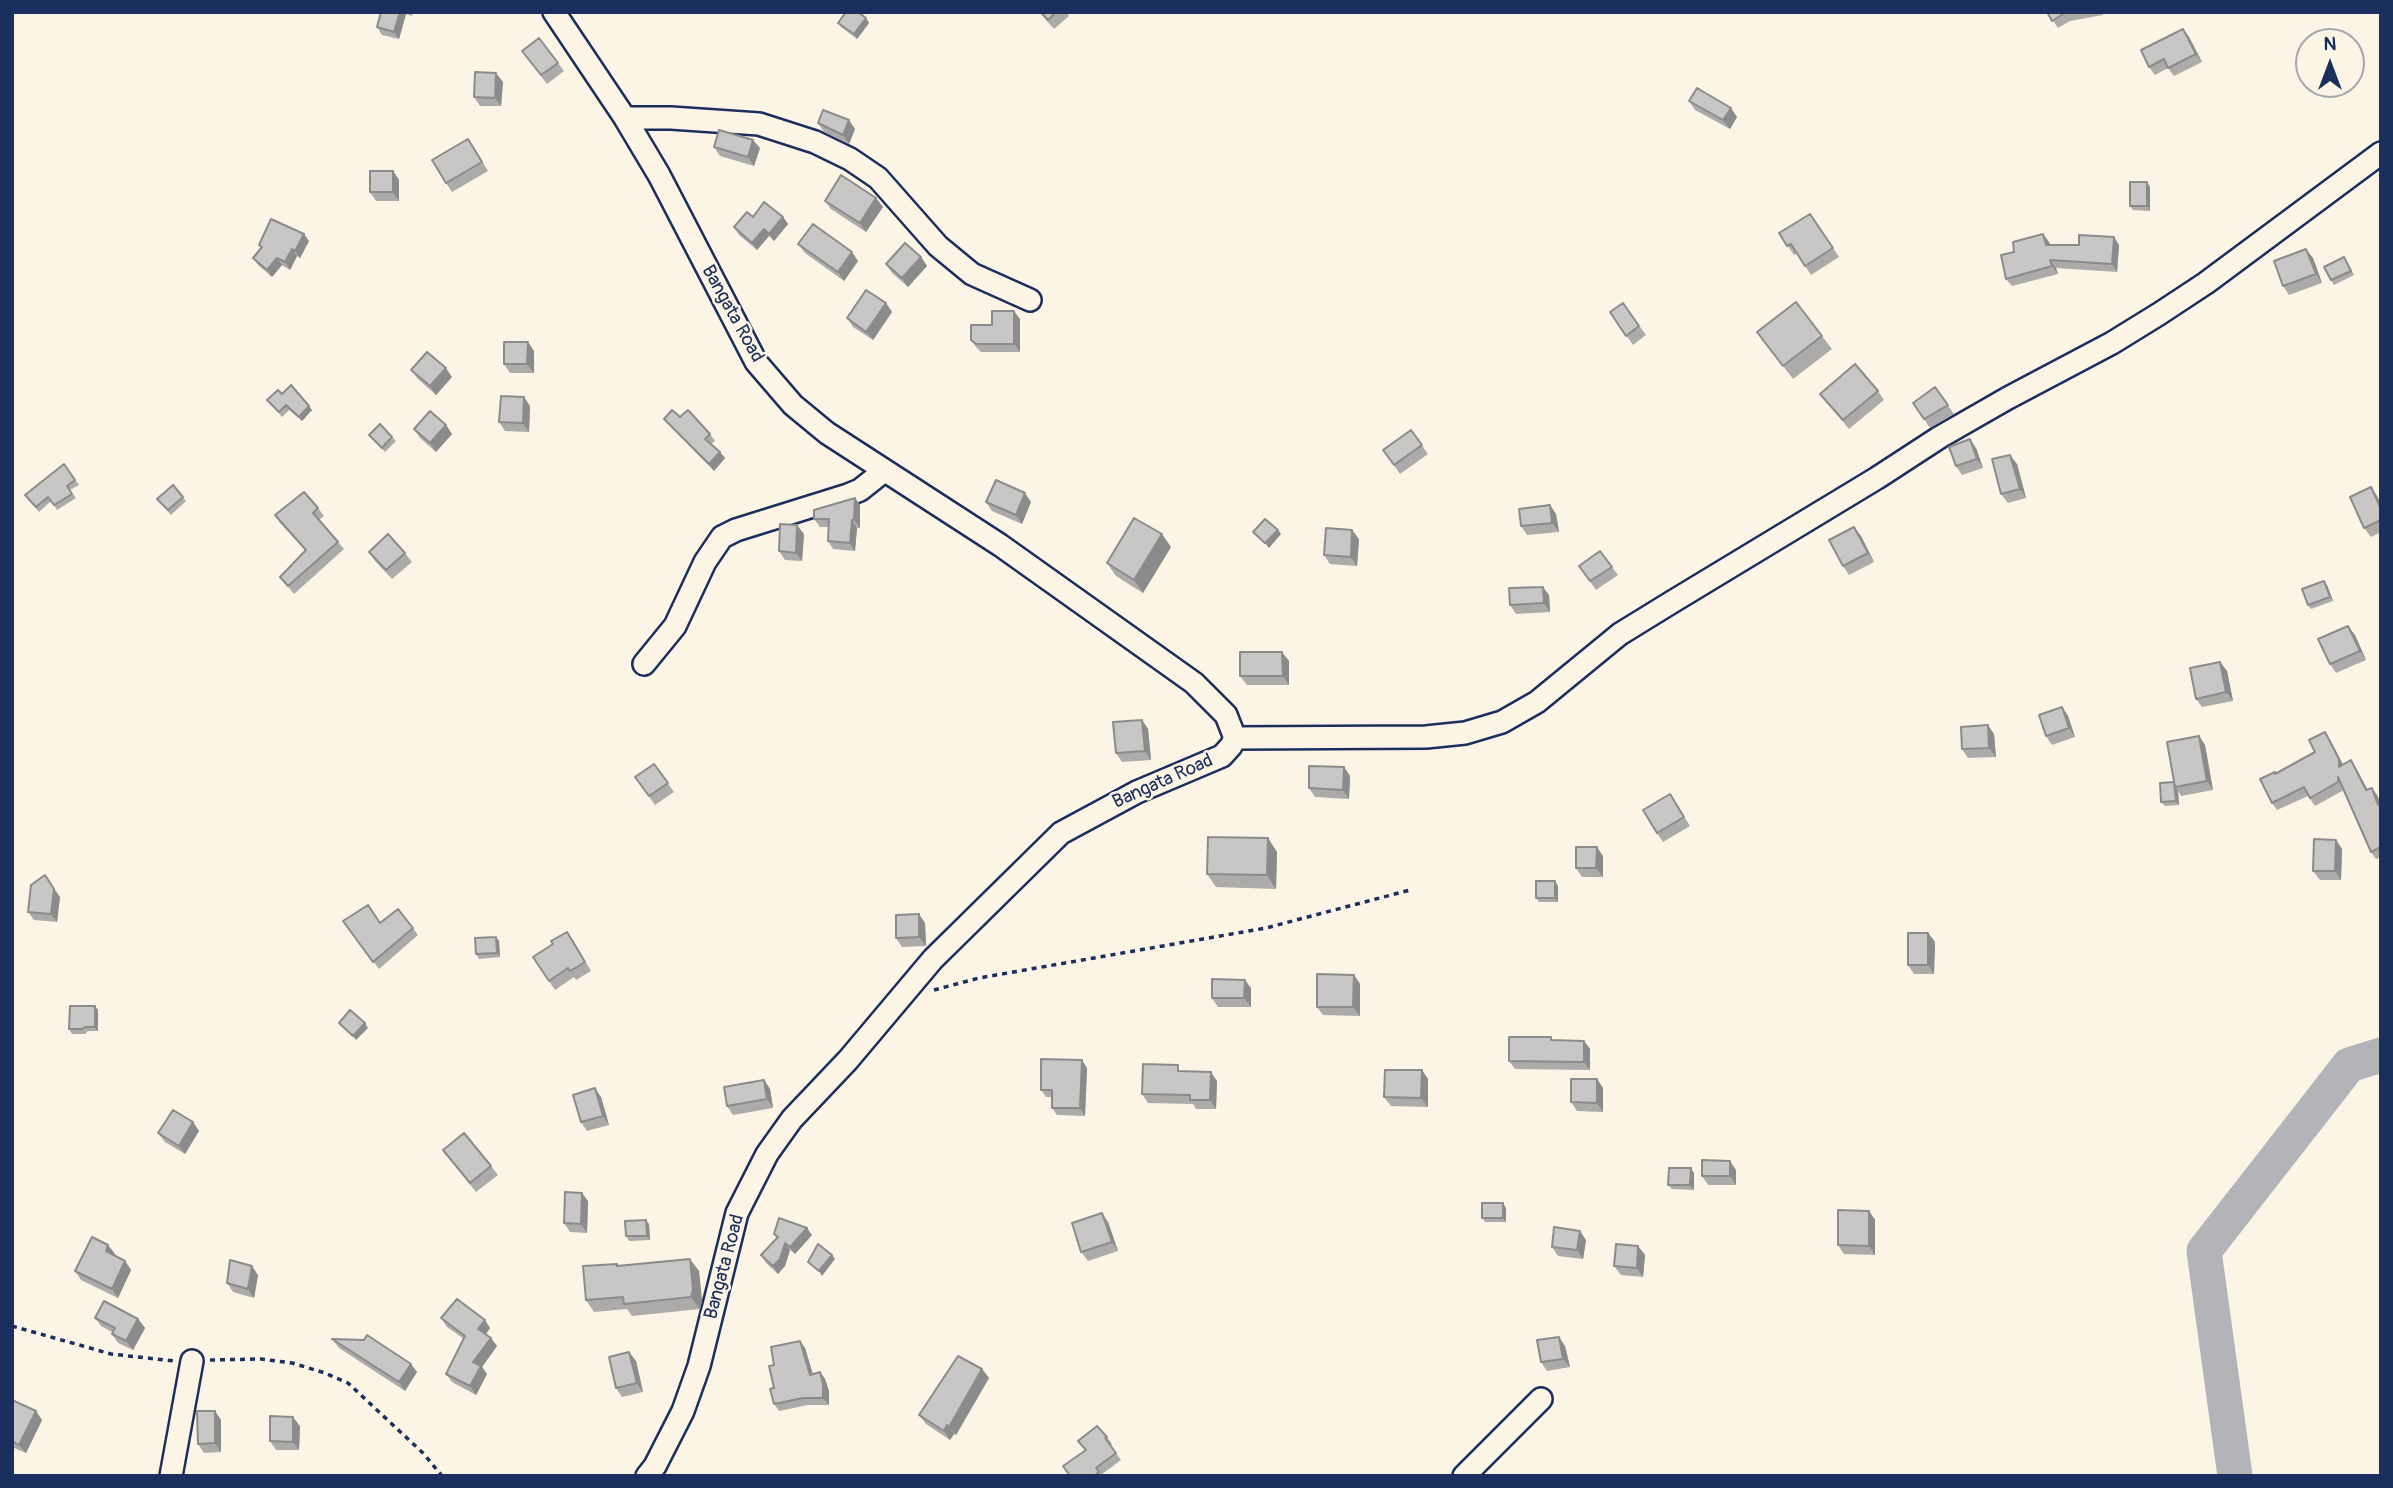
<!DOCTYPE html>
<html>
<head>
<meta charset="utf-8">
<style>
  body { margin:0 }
  #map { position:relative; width:2393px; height:1488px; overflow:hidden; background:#fcf5e5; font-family:Pangolin,sans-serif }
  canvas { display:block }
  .frame { position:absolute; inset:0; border:14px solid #1b2f5e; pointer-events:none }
  .north { position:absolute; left:2295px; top:28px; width:70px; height:70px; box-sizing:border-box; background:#fcf5e5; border:2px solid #a2a6af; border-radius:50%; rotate:0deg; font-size:19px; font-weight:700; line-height:28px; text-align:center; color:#1b2f5e }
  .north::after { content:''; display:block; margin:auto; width:24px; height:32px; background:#1b2f5e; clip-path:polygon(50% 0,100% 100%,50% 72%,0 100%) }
</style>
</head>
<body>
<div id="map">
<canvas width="2393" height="1488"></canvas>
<div class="frame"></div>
<div class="north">N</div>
</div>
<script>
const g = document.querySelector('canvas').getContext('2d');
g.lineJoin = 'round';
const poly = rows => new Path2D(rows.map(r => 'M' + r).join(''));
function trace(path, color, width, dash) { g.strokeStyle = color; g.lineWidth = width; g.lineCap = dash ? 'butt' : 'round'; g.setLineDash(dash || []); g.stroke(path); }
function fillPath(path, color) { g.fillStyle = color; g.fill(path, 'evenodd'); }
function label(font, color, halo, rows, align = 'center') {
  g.font = font + ' Pangolin,sans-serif'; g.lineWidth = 5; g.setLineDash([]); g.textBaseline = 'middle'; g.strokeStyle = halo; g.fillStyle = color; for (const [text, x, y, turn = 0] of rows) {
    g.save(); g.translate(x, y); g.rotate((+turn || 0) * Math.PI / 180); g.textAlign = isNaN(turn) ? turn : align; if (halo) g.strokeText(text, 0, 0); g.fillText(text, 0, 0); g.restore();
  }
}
const river = poly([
  [2235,1476,2204,1251,2349,1065,2381,1055]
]);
const path = poly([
  [934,990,979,978,1266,928,1410,890],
  [12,1326,111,1354,174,1361],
  [210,1360,261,1359,292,1363,325,1373,348,1383,423,1453,442,1476]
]);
const minor = poly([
  [554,12,625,118,659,175,756,362,793,405,827,433,1000,545,1194,683,1226,715,1235,738,1231,746,1222,756,1137,792,1061,833,933,959,848,1060,792,1119,767,1154,737,1213,699,1366,683,1411,655,1466,647,1476],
  [625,118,671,118,759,124,815,142,850,159,878,178,938,246,972,274,1030,300],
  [644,664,675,626,705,562,722,537,736,530,848,495,860,490,884,471],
  [1235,738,1426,737,1465,733,1502,722,1537,702,1620,634,1672,602,1877,478,1940,437,2008,398,2112,343,2159,314,2206,283,2381,153],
  [171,1476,192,1361],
  [1464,1476,1541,1399]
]);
const wall = poly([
  [381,12,413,12,412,16,406,14,399,39,382,35,377,27],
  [1039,12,1067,12,1069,16,1054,29],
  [2047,12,2102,12,2103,15,2070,21,2058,28],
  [866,18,869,23,857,39,841,27,838,23],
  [2183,29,2189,37,2202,62,2174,76,2168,68,2155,75,2149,67],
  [539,38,564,71,547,84,522,51],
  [503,82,501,106,480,106,474,97],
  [1689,101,1737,117,1730,129,1695,110],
  [818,123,855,129,849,144,824,132],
  [474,147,488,171,452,192,446,183],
  [714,147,760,148,754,166,720,156],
  [393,171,399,180,399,201,376,201,370,192],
  [2147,182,2150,187,2150,211,2133,210,2130,206],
  [876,198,883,207,866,232,831,209,825,201],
  [1810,214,1839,257,1811,275,1797,253,1794,255,1779,233],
  [783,217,788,224,774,241,769,236,757,250,739,235,734,227],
  [2043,234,2049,242,2050,245,2079,245,2114,237,2119,245,2117,272,2056,268,2058,274,2012,286,2006,279,2014,252],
  [309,241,300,258,297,256,290,270,282,265,272,277,258,265,253,258,261,248,259,245],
  [798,244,858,261,844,281,805,253],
  [921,257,927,266,908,287,892,273,886,264],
  [2313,258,2322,283,2289,295,2283,286],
  [2347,262,2354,275,2334,285,2331,280],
  [886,303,892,312,873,340,853,327,847,318],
  [1623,303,1646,335,1633,345,1610,312],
  [1020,319,1020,352,981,352,977,348,971,340,992,325],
  [1757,332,1822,336,1832,349,1793,379],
  [528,342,534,351,534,373,510,373,504,364],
  [411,370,452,377,436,395,418,379],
  [1935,387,1954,414,1930,428,1913,403],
  [1878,391,1884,400,1849,429,1820,394],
  [282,394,312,410,302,421,289,410,282,417,267,400],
  [530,406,529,432,505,431,499,422],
  [680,417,710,434,715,441,711,444,725,458,714,471,669,425,664,419],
  [446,425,452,434,436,452,420,438,414,429],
  [1411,430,1428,454,1400,474,1383,450],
  [369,435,392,437,396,441,385,452],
  [1976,448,1983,468,1962,475,1956,466],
  [64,464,79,485,70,490,76,498,57,510,51,501,39,512,25,495],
  [2017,464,2026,498,2008,503,2001,494],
  [2371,487,2377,496,2381,504,2381,532,2371,537,2364,528],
  [183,497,186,501,171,515,157,499],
  [855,498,860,505,860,528,857,528,855,551,833,549,828,541,829,527,820,527,814,519],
  [986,502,1031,502,1022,524,992,511],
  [1550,505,1556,514,1559,532,1527,535,1521,526],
  [318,508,324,516,319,520,344,549,294,594,280,577,306,551,280,523,275,515],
  [804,534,802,561,785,560,779,551],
  [1861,536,1874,562,1849,575,1843,566],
  [1359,539,1357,566,1330,564,1324,555],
  [1171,547,1143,593,1116,576,1107,563],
  [1600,551,1618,575,1596,590,1579,566],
  [369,552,405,553,412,562,392,579,375,561],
  [2327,585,2333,601,2311,609,2308,605],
  [1549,595,1550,612,1516,614,1510,605],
  [2355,635,2366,660,2336,673,2330,664],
  [1289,661,1289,685,1247,685,1240,676],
  [2220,662,2227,671,2233,701,2202,707,2196,699],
  [2062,707,2068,716,2075,737,2052,745,2046,736],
  [1142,720,1148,729,1151,760,1122,762,1116,753],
  [1994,734,1996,757,1968,758,1962,749],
  [2199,736,2205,745,2213,790,2181,796,2178,791,2179,805,2165,806,2161,802,2174,782],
  [2330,740,2343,764,2351,760,2367,789,2377,795,2381,804,2381,857,2376,859,2371,852,2344,790,2315,806,2308,796,2277,810,2272,803,2275,774,2315,752],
  [654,764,674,792,655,805,635,777],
  [1344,767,1350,776,1349,799,1315,797,1309,788],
  [1670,794,1690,826,1663,842,1657,833],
  [2336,840,2342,849,2341,880,2320,880,2313,871],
  [1277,852,1276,889,1216,887,1207,874],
  [1603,856,1603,877,1582,877,1576,868],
  [1558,886,1558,902,1539,902,1536,898],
  [60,897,57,922,34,920,28,912],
  [343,921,380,923,413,928,418,935,379,969],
  [925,923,926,946,902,947,896,938],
  [1928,933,1935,942,1934,974,1914,974,1908,965],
  [496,937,499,941,500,957,479,959,476,954],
  [573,940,591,971,576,980,574,977,555,990,533,957],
  [1354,975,1360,984,1360,1016,1323,1015,1317,1007],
  [1251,988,1251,1007,1218,1007,1212,998],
  [95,1006,98,1010,98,1031,88,1031,85,1034,72,1034,69,1029],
  [1584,1041,1590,1049,1590,1070,1515,1069,1509,1061],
  [1087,1068,1085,1116,1057,1115,1052,1108,1052,1097,1046,1097,1041,1090],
  [1422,1070,1428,1079,1428,1107,1391,1106,1384,1097],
  [1182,1072,1217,1081,1216,1109,1196,1109,1193,1104,1148,1103,1142,1094],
  [1597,1079,1603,1088,1603,1112,1577,1111,1571,1102],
  [764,1080,770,1089,773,1108,733,1115,727,1106],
  [601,1097,609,1125,587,1131,581,1122],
  [193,1122,199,1131,185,1154,165,1142,158,1133],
  [443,1150,491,1166,498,1175,476,1192],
  [1736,1170,1736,1185,1708,1185,1702,1176],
  [1694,1173,1694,1190,1672,1189,1668,1185],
  [588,1201,587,1233,570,1232,564,1223],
  [1506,1208,1506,1222,1485,1222,1482,1218],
  [1869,1211,1875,1220,1875,1255,1844,1254,1838,1245],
  [1108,1222,1118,1251,1088,1261,1081,1252],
  [649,1224,650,1240,629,1241,626,1236],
  [774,1234,812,1235,795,1254,790,1250,785,1266,778,1274,766,1263,761,1255,777,1239],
  [1586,1240,1583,1259,1558,1256,1552,1247],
  [108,1245,115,1254,114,1255,125,1261,131,1270,118,1298,81,1280,75,1271],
  [1638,1246,1645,1255,1643,1277,1621,1275,1614,1266],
  [617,1264,618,1266,699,1271,702,1301,700,1309,632,1316,627,1309,594,1312,586,1300],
  [258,1275,254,1298,233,1292,227,1283],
  [95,1318,138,1319,145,1328,133,1350,118,1343,112,1334,112,1332,101,1326],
  [441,1318,490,1328,486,1334,497,1346,482,1367,487,1374,476,1395,452,1382,446,1374,464,1339,447,1327],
  [332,1339,417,1372,405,1391,339,1348],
  [800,1341,805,1348,813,1374,820,1372,825,1379,829,1391,829,1405,808,1405,779,1411,774,1404,774,1365],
  [1565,1346,1570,1367,1547,1371,1541,1362],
  [636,1361,643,1392,622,1397,616,1388],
  [982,1369,989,1378,956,1435,954,1434,950,1440,926,1424,919,1415],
  [12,1400,42,1420,26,1453,12,1447],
  [215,1411,221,1420,221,1452,204,1453,198,1444],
  [300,1426,299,1450,276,1450,270,1441],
  [1107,1437,1112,1444,1110,1445,1121,1460,1101,1475,1102,1476,1070,1476]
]);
const shadedWall = poly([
  [400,12,405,12,406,14,399,39,394,32],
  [866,18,869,23,857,39,854,34],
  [2183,29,2189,37,2202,62,2196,54],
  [496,73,503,82,501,106,495,98],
  [1731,108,1737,117,1730,129,1723,120],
  [849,120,855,129,849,144,843,135],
  [753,140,760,148,754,166,748,157],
  [393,171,399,180,399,201,393,192],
  [2147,182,2150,187,2150,211,2147,206],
  [876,198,883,207,866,232,860,223],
  [783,217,788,224,774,241,769,234],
  [764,229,769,236,757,250,752,243],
  [304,234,309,241,300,258,295,251],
  [2043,234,2049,242,2052,253,2046,245],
  [2114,237,2119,245,2117,272,2112,264],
  [292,249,297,256,290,270,285,262],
  [2306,249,2313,258,2322,283,2316,274],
  [852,252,858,261,844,281,838,272],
  [921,257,927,266,908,287,902,278],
  [277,258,282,265,272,277,267,270],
  [2050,260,2056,268,2058,274,2052,266],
  [886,303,892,312,873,340,866,332],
  [1014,311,1020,319,1020,352,1014,344],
  [528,342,534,351,534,373,527,364],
  [446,368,452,377,436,395,430,386],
  [524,397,530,406,529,432,523,423],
  [309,406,312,410,302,421,299,417],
  [446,425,452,434,436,452,430,443],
  [1970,439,1976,448,1983,468,1977,459],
  [720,452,725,458,714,471,709,464],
  [2010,455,2017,464,2026,498,2020,489],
  [2371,487,2377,496,2381,504,2381,509],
  [1025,493,1031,502,1022,524,1016,515],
  [855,498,860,505,860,528,854,520],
  [1550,505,1556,514,1559,532,1552,523],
  [852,520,857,528,855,551,850,543],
  [797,525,804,534,802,561,796,553],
  [1854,527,1861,536,1874,562,1868,553],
  [1278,530,1281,534,1269,548,1265,543],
  [1352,530,1359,539,1357,566,1351,557],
  [1162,534,1171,547,1143,593,1134,580],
  [2324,581,2327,585,2333,601,2330,597],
  [1543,587,1549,595,1550,612,1544,603],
  [2348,626,2355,635,2366,660,2360,651],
  [1282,652,1289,661,1289,685,1283,676],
  [2220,662,2227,671,2233,701,2226,692],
  [2062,707,2068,716,2075,737,2069,728],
  [1142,720,1148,729,1151,760,1145,751],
  [1988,725,1994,734,1996,757,1989,748],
  [2325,732,2330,740,2344,767,2339,767],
  [2199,736,2205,745,2213,790,2207,781],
  [2351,760,2356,768,2372,798,2366,790],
  [1344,767,1350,776,1349,799,1343,790],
  [2175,782,2175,787,2178,791,2179,805,2176,801],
  [2372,788,2377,795,2381,804,2378,805],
  [1268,838,1277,852,1276,889,1267,875],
  [2336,840,2342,849,2341,880,2335,871],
  [1597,847,1603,856,1603,877,1596,868],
  [45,875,60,897,57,922,51,914],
  [1555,881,1558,886,1558,902,1555,898],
  [919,914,925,923,926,946,919,937],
  [1928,933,1935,942,1934,974,1928,965],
  [496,937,499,941,500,957,497,953],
  [1354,975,1360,984,1360,1016,1353,1007],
  [1245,980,1251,988,1251,1007,1244,998],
  [95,1006,98,1010,98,1031,95,1027],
  [365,1023,368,1028,356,1040,353,1036],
  [1584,1041,1590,1049,1590,1070,1584,1062],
  [1082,1060,1087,1068,1085,1116,1080,1108],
  [1422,1070,1428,1079,1428,1107,1421,1098],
  [1211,1072,1217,1081,1216,1109,1210,1100],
  [1597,1079,1603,1088,1603,1112,1597,1103],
  [764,1080,770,1089,773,1108,767,1099],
  [595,1088,601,1097,609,1125,603,1116],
  [193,1122,199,1131,185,1154,179,1146],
  [1730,1161,1736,1170,1736,1185,1730,1176],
  [1691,1168,1694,1173,1694,1190,1690,1185],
  [582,1193,588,1201,587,1233,581,1224],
  [1503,1203,1506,1208,1506,1222,1503,1218],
  [1869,1211,1875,1220,1875,1255,1869,1246],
  [1102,1213,1108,1222,1118,1251,1112,1242],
  [646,1220,649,1224,650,1240,647,1236],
  [807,1228,812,1235,795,1254,790,1247],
  [1580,1231,1586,1240,1583,1259,1577,1250],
  [785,1243,790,1250,785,1266,778,1274,773,1266],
  [108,1245,115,1254,112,1260,106,1251],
  [1638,1246,1645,1255,1643,1277,1637,1268],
  [832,1255,835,1259,822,1276,819,1271],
  [690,1259,699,1271,702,1301,700,1309,691,1297],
  [125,1261,131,1270,118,1298,112,1289],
  [252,1266,258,1275,254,1298,248,1289],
  [138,1319,145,1328,133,1350,126,1341],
  [485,1320,490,1328,484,1337,478,1329],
  [1559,1337,1565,1346,1570,1367,1563,1359],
  [491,1338,497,1346,482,1367,487,1374,476,1395,470,1386,473,1362],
  [800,1341,805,1348,815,1382,810,1375],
  [629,1352,636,1361,643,1392,637,1383],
  [411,1364,417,1372,405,1391,399,1382],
  [982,1369,989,1378,956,1435,949,1427],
  [820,1372,825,1379,829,1391,829,1405,823,1398],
  [36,1411,42,1420,26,1453,19,1445],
  [215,1411,221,1420,221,1452,215,1443],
  [293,1417,300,1426,299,1450,293,1442],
  [947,1425,954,1434,950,1440,944,1431]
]);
const building = poly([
  [381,12,400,12,394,32,377,27,381,12],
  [846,12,858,12,866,18,854,34,838,23,846,12],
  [1041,12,1056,12,1048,20,1041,12],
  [2047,12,2070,12,2065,13,2052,21,2047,12],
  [2183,29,2196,54,2168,68,2164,59,2149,67,2141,50,2183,29],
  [539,38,558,63,541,75,522,51,539,38],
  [475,72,496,73,495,98,474,97,475,72],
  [1697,88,1731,108,1723,120,1689,101,1697,88],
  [823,110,849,120,843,135,818,123,823,110],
  [719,130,753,140,748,157,714,147,719,130],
  [468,139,482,162,446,183,432,160,468,139],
  [370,171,393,171,393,192,370,192,370,171],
  [841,175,876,198,860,223,825,201,841,175],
  [2130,182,2147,182,2147,206,2130,206,2130,182],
  [764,202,783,217,769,234,764,229,752,243,734,227,747,212,753,217,764,202],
  [1810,214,1833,248,1805,266,1791,244,1787,246,1779,233,1810,214],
  [271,219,304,234,295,251,292,249,285,262,277,258,267,270,253,258,262,247,259,245,271,219],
  [813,224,852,252,838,272,798,244,813,224],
  [2043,234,2046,245,2079,245,2079,235,2114,237,2112,264,2050,260,2052,266,2006,279,2001,255,2014,252,2013,242,2043,234],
  [905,243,921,257,902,278,886,264,905,243],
  [2306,249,2316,274,2283,286,2274,261,2306,249],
  [2344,257,2351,271,2331,280,2324,267,2344,257],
  [866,290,886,303,866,332,847,318,866,290],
  [1796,302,1822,336,1783,366,1757,332,1796,302],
  [1623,303,1639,326,1626,336,1610,312,1623,303],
  [992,311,1014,311,1014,344,976,344,971,340,971,325,992,325,992,311],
  [504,342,528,342,527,364,504,364,504,342],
  [427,352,446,368,430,386,411,370,427,352],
  [1855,364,1878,391,1843,420,1820,394,1855,364],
  [291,385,309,406,299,417,286,405,279,412,267,400,278,390,282,394,291,385],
  [1935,387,1948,405,1924,419,1913,403,1935,387],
  [501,396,524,397,523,423,499,422,501,396],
  [672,410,680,417,688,410,710,434,705,439,720,452,709,464,664,419,672,410],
  [430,411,446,425,430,443,414,429,430,411],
  [380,424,392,437,382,448,369,435,380,424],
  [1411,430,1422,445,1394,465,1383,450,1411,430],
  [1970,439,1977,459,1956,466,1949,447,1970,439],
  [2010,455,2020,489,2001,494,1992,459,2010,455],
  [64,464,75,480,67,486,72,494,54,505,48,497,36,507,25,495,64,464],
  [996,480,1025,493,1016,515,986,502,996,480],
  [173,485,183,497,168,510,157,499,173,485],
  [2371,487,2381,509,2381,520,2364,528,2350,497,2371,487],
  [304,492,318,508,313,513,338,542,288,586,280,577,306,550,275,515,304,492],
  [855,498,854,520,852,520,850,543,828,541,829,519,814,519,814,510,855,498],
  [1550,505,1552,523,1521,526,1519,509,1550,505],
  [1134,518,1162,534,1134,580,1107,563,1134,518],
  [1265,519,1278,530,1265,543,1253,532,1265,519],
  [780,524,797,525,796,553,779,551,780,524],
  [1854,527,1868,553,1843,566,1829,540,1854,527],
  [1326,528,1352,530,1351,557,1324,555,1326,528],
  [388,534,405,553,386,570,369,552,388,534],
  [1600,551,1612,567,1590,581,1579,566,1600,551],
  [2324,581,2330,597,2308,605,2302,589,2324,581],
  [1543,587,1544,603,1510,605,1509,588,1543,587],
  [2348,626,2360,651,2330,664,2318,639,2348,626],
  [1240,652,1282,652,1283,676,1240,676,1240,652],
  [2220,662,2226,692,2196,699,2190,668,2220,662],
  [2062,707,2069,728,2046,736,2039,715,2062,707],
  [1142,720,1145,751,1116,753,1113,722,1142,720],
  [1988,725,1989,748,1962,749,1961,727,1988,725],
  [2325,732,2339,759,2339,767,2351,760,2366,790,2372,788,2378,805,2381,804,2381,847,2371,852,2338,777,2338,782,2310,798,2304,787,2272,803,2260,779,2275,772,2275,774,2315,752,2309,740,2325,732],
  [2199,736,2207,781,2175,787,2167,742,2199,736],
  [654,764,668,783,649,796,635,777,654,764],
  [1309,766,1344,767,1343,790,1309,788,1309,766],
  [2174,782,2176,801,2161,802,2160,783,2174,782],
  [1670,794,1684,817,1657,833,1643,810,1670,794],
  [1208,837,1268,838,1267,875,1207,874,1208,837],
  [2314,839,2336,840,2335,871,2313,871,2314,839],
  [1576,847,1597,847,1596,868,1576,868,1576,847],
  [45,875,54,889,51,914,28,912,31,885,45,875],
  [1536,881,1555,881,1555,898,1536,898,1536,881],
  [368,905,380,923,398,909,413,928,373,962,343,921,368,905],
  [919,914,919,937,896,938,896,915,919,914],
  [567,932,585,962,570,971,568,968,549,981,533,957,553,944,551,941,567,932],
  [1908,933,1928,933,1928,965,1908,965,1908,933],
  [496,937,497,953,476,954,475,938,496,937],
  [1317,974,1354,975,1353,1007,1317,1007,1317,974],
  [1212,979,1245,980,1244,998,1212,998,1212,979],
  [70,1006,95,1006,95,1027,85,1027,82,1029,69,1029,70,1006],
  [350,1010,365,1023,353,1036,339,1023,350,1010],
  [1509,1037,1551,1037,1551,1040,1584,1041,1584,1062,1509,1061,1509,1037],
  [1041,1059,1082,1060,1080,1108,1052,1108,1052,1090,1041,1090,1041,1059],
  [1143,1064,1178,1065,1178,1071,1211,1072,1210,1100,1190,1100,1190,1095,1142,1094,1143,1064],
  [1385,1070,1422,1070,1421,1098,1384,1097,1385,1070],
  [1571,1079,1597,1079,1597,1103,1571,1102,1571,1079],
  [764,1080,767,1099,727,1106,724,1087,764,1080],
  [595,1088,603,1116,581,1122,573,1095,595,1088],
  [173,1110,193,1122,179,1146,158,1133,173,1110],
  [464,1133,491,1166,470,1183,443,1150,464,1133],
  [1702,1160,1730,1161,1730,1176,1702,1176,1702,1160],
  [1669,1168,1691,1168,1690,1185,1668,1185,1669,1168],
  [565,1192,582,1193,581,1224,564,1223,565,1192],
  [1482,1203,1503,1203,1503,1218,1482,1218,1482,1203],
  [1838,1210,1869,1211,1869,1246,1838,1245,1838,1210],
  [1102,1213,1112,1242,1081,1252,1072,1223,1102,1213],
  [779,1218,807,1228,790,1247,785,1243,780,1259,773,1266,761,1255,778,1237,774,1234,779,1218],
  [646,1220,647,1236,626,1236,625,1221,646,1220],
  [1554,1227,1580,1231,1577,1250,1552,1247,1554,1227],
  [92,1237,108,1245,106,1251,125,1261,112,1289,75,1271,92,1237],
  [818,1244,832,1255,819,1271,808,1262,818,1244],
  [1616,1244,1638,1246,1637,1268,1614,1266,1616,1244],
  [690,1259,693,1289,691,1297,624,1304,623,1297,586,1300,583,1266,617,1264,617,1266,690,1259],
  [230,1260,252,1266,248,1289,227,1283,230,1260],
  [457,1299,485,1320,478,1329,491,1338,473,1362,481,1366,470,1386,446,1374,465,1336,441,1318,457,1299],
  [104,1301,138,1319,126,1341,112,1334,115,1328,95,1318,104,1301],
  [367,1335,411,1364,399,1382,332,1339,364,1340,367,1335],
  [1559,1337,1563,1359,1541,1362,1537,1340,1559,1337],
  [800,1341,810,1375,820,1372,823,1384,823,1398,803,1398,774,1404,770,1389,774,1388,769,1366,774,1365,771,1347,800,1341],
  [629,1352,637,1383,616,1388,609,1357,629,1352],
  [958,1356,982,1369,949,1427,947,1425,944,1431,919,1415,958,1356],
  [12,1400,36,1411,19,1445,12,1441,12,1400],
  [197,1411,215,1411,215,1443,198,1444,197,1411],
  [270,1416,293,1417,293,1442,270,1441,270,1416],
  [1097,1426,1107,1437,1105,1438,1116,1453,1096,1468,1099,1472,1094,1476,1070,1476,1063,1466,1086,1450,1078,1441,1097,1426]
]);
const streetNames = [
  ["Bangata Road",732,314,61],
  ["Bangata Road",1163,782,-24],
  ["Bangata Road",725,1267,-75]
];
trace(river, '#b2b4b8', 35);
trace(minor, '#1b2f5e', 26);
trace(path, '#1b2f5e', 3.5, [5, 5]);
trace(minor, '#fcf5e5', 21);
fillPath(wall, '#acabaa');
fillPath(shadedWall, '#8c8b8b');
fillPath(building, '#c8c7c6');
trace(building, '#8c8b8b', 2);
label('19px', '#1b2f5e', '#fcf5e5', streetNames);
</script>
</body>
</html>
